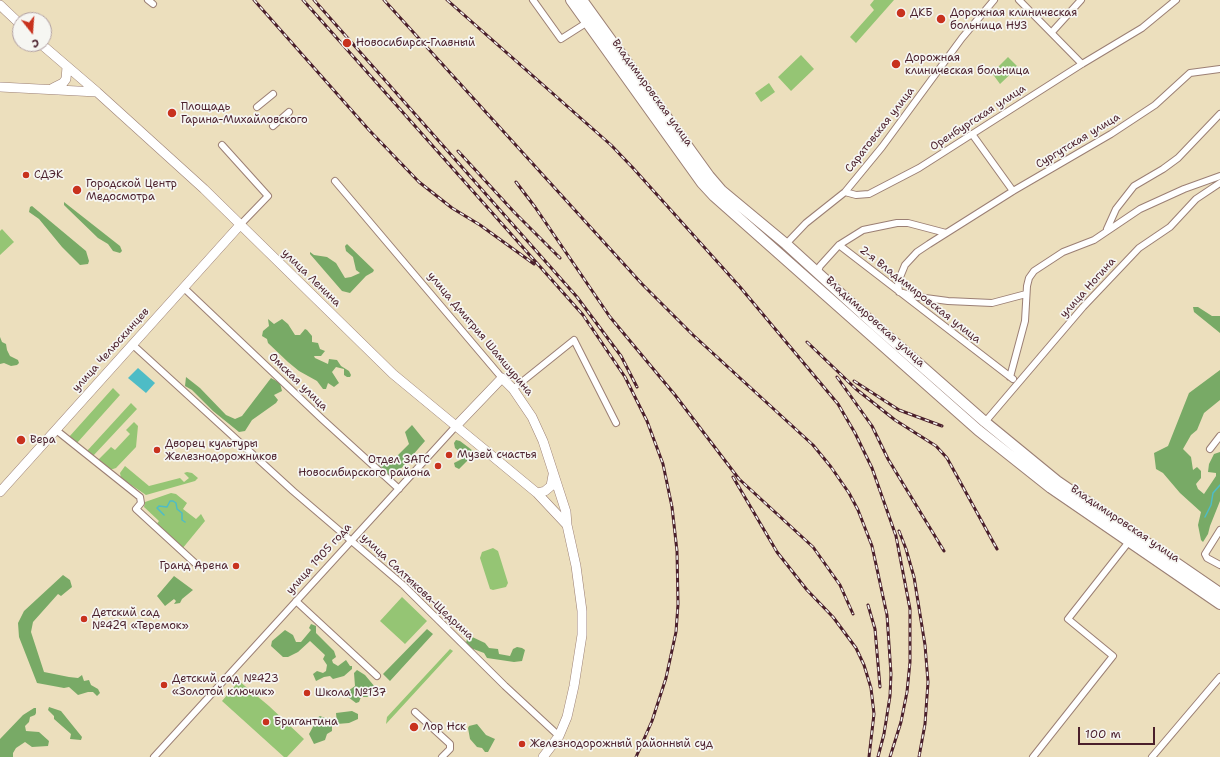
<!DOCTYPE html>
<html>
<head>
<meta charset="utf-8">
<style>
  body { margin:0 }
  #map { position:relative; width:1220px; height:757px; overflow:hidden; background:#ecdfbd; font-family:"Shantell Sans",sans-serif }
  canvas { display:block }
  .north { position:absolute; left:12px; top:12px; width:40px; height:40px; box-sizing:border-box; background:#f6f6f2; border:1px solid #b1a0a2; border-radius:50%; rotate:163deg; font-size:11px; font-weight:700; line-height:16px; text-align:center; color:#4a1f2b }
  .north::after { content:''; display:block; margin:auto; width:14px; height:18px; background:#c8321e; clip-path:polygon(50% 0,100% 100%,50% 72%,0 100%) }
  .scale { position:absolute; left:1078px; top:727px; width:77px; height:18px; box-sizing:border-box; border:2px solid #4a1f2b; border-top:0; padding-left:5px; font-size:12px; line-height:14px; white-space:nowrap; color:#4a1f2b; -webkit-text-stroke:3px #f6f6f2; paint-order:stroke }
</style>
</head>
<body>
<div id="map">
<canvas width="1220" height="757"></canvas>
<div class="north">С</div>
<div class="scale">100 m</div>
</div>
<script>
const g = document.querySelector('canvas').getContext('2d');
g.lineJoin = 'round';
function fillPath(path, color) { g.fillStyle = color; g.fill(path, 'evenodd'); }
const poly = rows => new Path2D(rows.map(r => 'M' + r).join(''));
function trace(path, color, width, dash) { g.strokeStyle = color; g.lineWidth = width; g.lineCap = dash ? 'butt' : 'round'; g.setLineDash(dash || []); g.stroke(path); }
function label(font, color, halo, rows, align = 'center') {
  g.font = font + ' "Shantell Sans",sans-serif'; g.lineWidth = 3.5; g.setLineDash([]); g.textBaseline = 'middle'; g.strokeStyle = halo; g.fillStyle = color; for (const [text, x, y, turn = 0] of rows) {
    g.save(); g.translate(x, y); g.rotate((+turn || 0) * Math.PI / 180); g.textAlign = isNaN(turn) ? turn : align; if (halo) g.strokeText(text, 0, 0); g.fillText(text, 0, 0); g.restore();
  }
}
const green = poly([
  [874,0,894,0,856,43,850,37,874,10,870,5],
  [801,55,814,69,791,91,778,77],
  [1008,57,1018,67,1000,84,992,73],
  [769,83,775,92,761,102,755,93],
  [2,229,14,242,0,255,0,231],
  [113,388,120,395,77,443,69,437],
  [131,403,137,409,93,456,87,451],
  [134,422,138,426,136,447,116,468,110,470,98,460,111,447,115,450,130,434,126,430],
  [125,466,149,486,180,478,184,482,189,478,184,473,187,472,192,473,198,478,195,481,146,495,121,478,120,473],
  [171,493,176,494,187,503,183,509,196,519,201,514,205,521,182,549,155,526,159,521,144,507,145,502],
  [493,548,498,551,508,583,506,587,493,590,490,589,480,558,482,552],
  [402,597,427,621,405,644,380,621],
  [450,649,453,651,386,724,387,717],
  [239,681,269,706,304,739,287,757,284,757,222,701]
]);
const forest = poly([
  [64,202,120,246,122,251,120,253,113,251,108,244,98,238,68,209,64,205],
  [32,206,86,251,89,261,88,264,80,265,62,247,39,219,29,212,30,207],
  [347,244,374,270,373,272,366,276,350,293,342,291,310,254,310,252,314,255,327,257,336,263,345,278,351,277,360,273,356,270,353,257,346,251,345,246],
  [1193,307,1198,307,1212,316,1220,316,1220,333,1194,312],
  [268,319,274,324,282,319,288,324,295,335,300,335,305,329,307,330,312,336,312,342,318,343,320,349,325,351,321,356,314,356,315,358,328,364,329,359,337,360,341,366,349,371,351,375,350,377,347,377,344,375,344,369,336,367,332,372,339,383,334,387,328,383,326,389,323,389,317,381,299,371,288,362,268,343,267,339,262,336,263,331,269,326],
  [0,337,2,342,6,344,7,350,10,356,18,360,19,363,17,365,11,366,4,363,0,364],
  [1220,370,1220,400,1204,413,1197,430,1191,435,1183,449,1191,457,1193,470,1197,467,1201,471,1201,478,1196,484,1198,489,1204,494,1216,476,1216,473,1208,472,1209,464,1214,454,1220,452,1220,501,1210,526,1208,534,1203,542,1201,540,1198,525,1201,512,1180,493,1163,473,1156,469,1154,453,1168,446,1189,393],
  [186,377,200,388,226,415,235,419,242,416,271,378,280,383,282,391,274,395,278,400,276,403,252,420,245,431,239,432,213,411,192,390,185,386],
  [412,425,425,441,398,472,391,477,377,463,380,459,395,458,409,444,405,432],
  [456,440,460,441,468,447,473,451,473,455,459,469,455,467,454,463,462,459,461,453,455,448,454,443],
  [63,575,70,580,72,587,61,596,58,594,33,622,31,632,44,672,69,677,78,678,82,675,84,681,89,680,91,685,98,689,100,693,97,696,93,692,88,692,78,695,69,687,64,688,37,683,19,637,18,623,24,611],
  [174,576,193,590,182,599,180,603,174,604,176,601,174,599,165,606,157,596],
  [311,624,316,626,316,633,334,651,336,657,332,660,333,663,338,666,346,660,350,666,352,666,352,669,344,676,333,679,330,676,324,677,316,681,313,674,317,671,323,673,326,671,327,665,323,659,325,655,310,641,298,652,288,657,283,657,271,646,272,641,285,630,293,635,296,642,301,642,311,630,309,628],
  [427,629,433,634,390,681,383,674],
  [468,635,485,643,489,648,498,649,499,654,510,656,513,649,517,647,522,648,525,650,522,661,514,662,487,658,484,653,468,647,466,643],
  [357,670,365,675,375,687,373,694,367,697,361,697,359,702,356,703,348,697,348,691,355,686,354,673],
  [49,707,61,711,82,737,81,740,70,739,71,734,54,719,54,716,48,710],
  [34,708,36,708,36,713,35,715,30,717,29,722,25,726,26,731,39,732,49,741,48,746,32,747,25,742,16,748,13,753,13,757,0,757,0,739,23,715],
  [352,711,358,714,358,719,349,723,337,724,336,713],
  [320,716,325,718,329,718,332,721,332,731,327,734,325,740,314,744,309,734,314,725,312,721],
  [477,724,486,735,495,739,488,752,485,752,482,748,477,747,470,739,468,728,469,726]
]);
const water = poly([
  [138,368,155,383,146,393,128,378]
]);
const stream = poly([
  [164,515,157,508,159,506,167,507,170,501,173,501,176,503,177,509,182,513,182,520,185,522],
  [1205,517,1211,505,1213,493,1220,485]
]);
const street = poly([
  [148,0,153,4],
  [533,0,561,39,583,25],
  [1019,0,1082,64],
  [1052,32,1081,0],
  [257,107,273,94],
  [273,126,289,112],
  [972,134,1013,191],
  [222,145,268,196,240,225],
  [335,181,502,378],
  [845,192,856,195,869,194,919,168,1082,64,1142,28,1176,0],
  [1107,229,1116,209,1134,186,1163,169,1178,158,1220,114],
  [786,244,806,223,845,192,882,147,962,38,994,0],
  [839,245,863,230,897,223,908,223,946,233],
  [817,273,820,266,839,245,1013,379],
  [184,288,321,418,399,489],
  [1026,294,992,303,948,301,918,297,899,292,898,282,905,265,917,252,929,244,1013,191,1111,134,1155,105,1190,73,1220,69],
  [133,345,293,491,403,585,505,686,559,736],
  [1010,377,1025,321,1027,286,1029,278,1034,271,1063,252,1094,240,1140,209,1184,189,1220,176],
  [513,389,574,340,616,423],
  [985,422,1083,307,1139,248,1170,227,1196,199,1220,183],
  [56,430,140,497,141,503,136,509,196,564],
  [1210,449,1220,436],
  [1220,530,1205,554,1207,558,1220,565],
  [296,601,377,676],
  [415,712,450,744,450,749,442,757],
  [154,757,456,426],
  [1033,757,1113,656,1068,619,1131,539],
  [1152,757,1220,677]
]);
const secondary = poly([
  [0,5,20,24],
  [41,44,97,92,204,189,393,374,537,493,567,525],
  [0,87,97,92],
  [53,88,63,83,66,79,67,67],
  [456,426,502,378,513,389,532,417,543,441,566,512,567,525,576,566,582,611,582,635,574,686,567,717,559,736,543,757],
  [0,492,240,225],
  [537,493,545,491,551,486,553,475]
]);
const primary = poly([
  [571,0,702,183,714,196,978,430,1051,488,1220,604],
  [582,0,709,176,721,190,786,244,876,326,985,422,1057,481,1220,593]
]);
const rail = poly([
  [254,0,369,130,419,182,452,208,480,225,534,264],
  [303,0,583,315,625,377,647,421,663,464,672,507,677,551,678,604,676,632,666,678,652,721,636,757],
  [314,0,577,297,621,356,637,387],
  [384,0,642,284,693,335,813,445,831,467,849,493,858,510,872,546,887,615,891,674,890,696,884,734,878,757],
  [447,0,611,145,633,168,740,287,838,404,855,433,872,468,896,536,910,609,910,662,907,692,901,722,890,757],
  [458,151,514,212,560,258],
  [516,182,535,207,610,317,675,395,739,479,813,547,840,585,853,614],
  [807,342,856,389,895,420,936,446,947,458,997,549],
  [837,377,872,426,888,459,944,551],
  [854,381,899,410,942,426],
  [733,477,777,552,807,590,833,617,856,648,864,665,871,688,874,714,869,757],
  [899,531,906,549,914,577,925,645,928,682,925,724,919,757],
  [868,605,875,629,880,687]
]);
const markers = [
  [901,13,5,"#c8321e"],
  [941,19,5,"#c8321e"],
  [347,43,5,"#c8321e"],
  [896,64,5,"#c8321e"],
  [172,113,5,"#c8321e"],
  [26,175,4,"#c8321e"],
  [77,190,5,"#c8321e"],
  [21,440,5,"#c8321e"],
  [157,450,4,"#c8321e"],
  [449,455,4,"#c8321e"],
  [438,466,4,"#c8321e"],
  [236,566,4,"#c8321e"],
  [84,619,4,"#c8321e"],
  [164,685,4,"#c8321e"],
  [307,693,4,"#c8321e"],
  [266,722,4,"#c8321e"],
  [414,727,5,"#c8321e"],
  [522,744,4,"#c8321e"]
];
const poiNames = [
  ["ДКБ",910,13],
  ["Дорожная клиническая",950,13],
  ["больница НУЗ",950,26],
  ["Новосибирск-Главный",356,43],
  ["Дорожная",905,58],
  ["клиническая больница",905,71],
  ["Площадь",181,107],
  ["Гарина-Михайловского",181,120],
  ["СДЭК",34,175],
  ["Городской Центр",86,184],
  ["Медосмотра",86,197],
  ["Вера",30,440],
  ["Дворец культуры",165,444],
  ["Железнодорожников",165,457],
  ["Музей счастья",457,455],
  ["Отдел ЗАГС",430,460,"right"],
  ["Новосибирского района",430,473,"right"],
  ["Гранд Арена",228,566,"right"],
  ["Детский сад",92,613],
  ["№429 «Теремок»",92,626],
  ["Детский сад №423",172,679],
  ["«Золотой ключик»",172,692],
  ["Школа №137",315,693],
  ["Бригантина",274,722],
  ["Лор Нск",423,727],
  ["Железнодорожный районный суд",530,744]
];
const streetNames = [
  ["Владимировская улица",652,93,54],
  ["Оренбургская улица",978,118,-33],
  ["Саратовская улица",880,130,-52],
  ["Сургутская улица",1078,141,-31],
  ["улица Ленина",311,278,44],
  ["улица Ногина",1088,288,-48],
  ["2-я Владимировская улица",920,295,38],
  ["Владимировская улица",875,322,42],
  ["улица Дмитрия Шамшурина",480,334,50],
  ["улица Челюскинцев",111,350,-48],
  ["Омская улица",298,382,44],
  ["Владимировская улица",1125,524,34],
  ["улица 1905 года",319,559,-48],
  ["улица Салтыкова-Щедрина",417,587,43]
];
fillPath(green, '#95c574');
fillPath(forest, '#78aa66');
fillPath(water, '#4ebcc6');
trace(stream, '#4ebcc6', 1.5);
trace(street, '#9b7f74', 8);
trace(secondary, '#9b7f74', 10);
trace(primary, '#9b7f74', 12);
trace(street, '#fff', 6);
trace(secondary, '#fff', 9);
trace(primary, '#fff', 10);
trace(rail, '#4a1f2b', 3);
trace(rail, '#f6f6f2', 1.5, [4.5]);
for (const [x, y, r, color] of markers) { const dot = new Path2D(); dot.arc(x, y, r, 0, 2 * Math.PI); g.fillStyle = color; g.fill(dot); trace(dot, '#f6f6f2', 1.5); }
label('11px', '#4a1f2b', '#f6f6f2', poiNames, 'left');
label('11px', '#4a1f2b', '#f6f6f2', streetNames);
</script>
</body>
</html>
